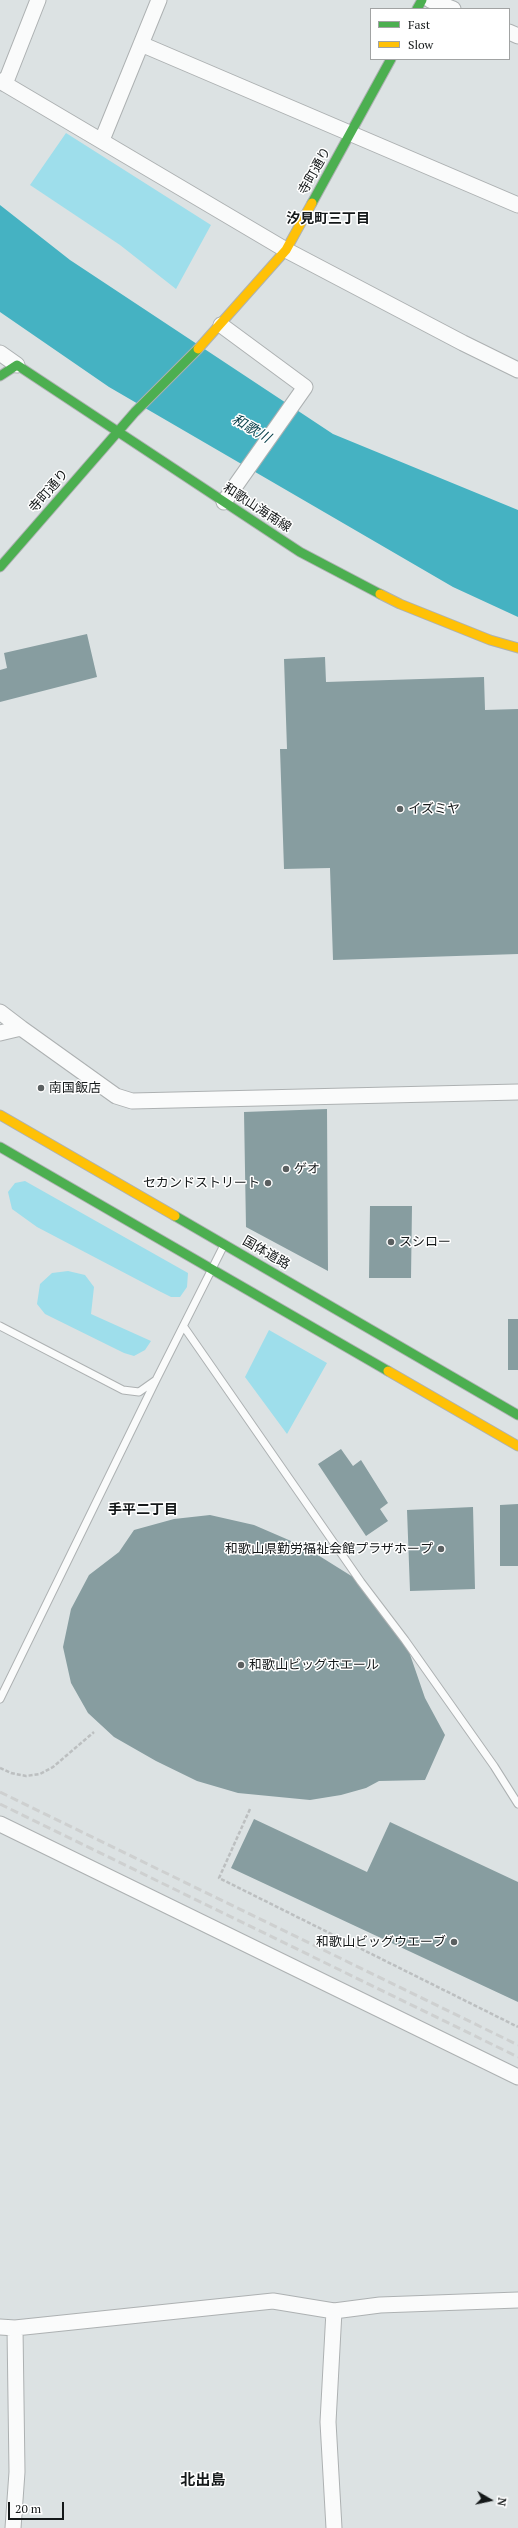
<!DOCTYPE html>
<html>
<head>
<meta charset="utf-8">
<style>
  body { margin:0 }
  #map { position:relative; width:518px; height:2528px; overflow:hidden; background:#dce2e3; font-family:"PT Serif",serif }
  canvas { display:block }
  .legend { position:absolute; left:370px; top:8px; width:140px; height:52px; box-sizing:border-box; background:#fff; border:1px solid #a1a3a3; margin:0; padding:5px 7px; list-style:none; font-size:12px; color:#141819 }
  .legend li { display:flex; align-items:center; gap:8px; height:20px }
  .legend b { width:20px; border:1px solid #a1a3a3 }
  .north { position:absolute; left:470px; top:2480px; width:40px; height:40px; -webkit-text-stroke:3px #fff; paint-order:stroke; rotate:99deg; font-size:11px; font-weight:700; line-height:16px; text-align:center; color:#141819 }
  .north::after { content:''; display:block; margin:auto; width:14px; height:18px; background:#141819; clip-path:polygon(50% 0,100% 100%,50% 72%,0 100%) }
  .scale { position:absolute; left:8px; top:2502px; width:56px; height:18px; box-sizing:border-box; border:2px solid #141819; border-top:0; padding-left:5px; font-size:12px; line-height:14px; white-space:nowrap; color:#141819; -webkit-text-stroke:3px #fff; paint-order:stroke }
</style>
</head>
<body>
<div id="map">
<canvas width="518" height="2528"></canvas>
<ul class="legend">
<li><b style="height:5px;background:#4caf50"></b>Fast</li>
<li><b style="height:5px;background:#ffc107"></b>Slow</li>
</ul>
<div class="north">N</div>
<div class="scale">20 m</div>
</div>
<script>
const g = document.querySelector('canvas').getContext('2d');
g.lineJoin = 'round';
function fillPath(path, color) { g.fillStyle = color; g.fill(path, 'evenodd'); }
const poly = rows => new Path2D(rows.map(r => 'M' + r).join(''));
function trace(path, color, width, dash) { g.strokeStyle = color; g.lineWidth = width; g.lineCap = dash ? 'butt' : 'round'; g.setLineDash(dash || []); g.stroke(path); }
function label(font, color, halo, rows, align = 'center') {
  g.font = font + ' "PT Serif","Noto Sans JP",serif'; g.lineWidth = 3; g.setLineDash([]); g.textBaseline = 'middle'; g.strokeStyle = halo; g.fillStyle = color; for (const [text, x, y, turn = 0] of rows) {
    g.save(); g.translate(x, y); g.rotate((+turn || 0) * Math.PI / 180); g.textAlign = isNaN(turn) ? turn : align; if (halo) g.strokeText(text, 0, 0); g.fillText(text, 0, 0); g.restore();
  }
}
const green = poly([
  [66,133,211,225,176,289,120,245,30,185],
  [25,1181,188,1273,187,1287,180,1297,171,1297,159,1291,37,1227,12,1209,8,1192,15,1183],
  [68,1271,85,1275,94,1287,91,1314,151,1341,145,1350,134,1356,124,1353,45,1314,37,1304,40,1284,52,1273],
  [269,1330,327,1363,287,1434,245,1377]
]);
const water = poly([
  [0,205,70,260,333,434,518,510,518,617,453,587,109,387,0,312]
]);
const building = poly([
  [87,634,97,677,0,702,0,670,7,668,4,653],
  [325,657,326,682,484,677,485,710,518,709,518,954,333,960,330,868,284,869,280,749,287,749,284,659],
  [327,1109,328,1271,246,1227,244,1112],
  [370,1206,412,1206,411,1278,369,1278],
  [508,1319,518,1319,518,1370,508,1370],
  [341,1449,353,1466,361,1460,388,1503,380,1509,388,1521,366,1536,318,1464],
  [518,1504,518,1566,500,1566,500,1505],
  [473,1507,475,1589,410,1591,407,1510],
  [210,1515,254,1525,305,1547,361,1582,405,1640,425,1698,445,1735,425,1780,379,1781,366,1788,341,1795,310,1800,238,1793,197,1781,156,1761,114,1737,88,1713,71,1683,63,1647,71,1609,89,1575,119,1552,134,1530,174,1519],
  [254,1819,367,1872,390,1822,518,1882,518,2002,231,1868]
]);
const path = poly([
  [0,1768,11,1773,26,1776,40,1774,53,1767,94,1732],
  [250,1809,219,1878,518,2027]
]);
const lane = poly([
  [0,1326,123,1390,139,1392,156,1380,223,1247],
  [184,1327,361,1582,405,1640,494,1766,518,1804],
  [0,1699,156,1380]
]);
const street = poly([
  [430,0,453,9],
  [509,32,518,36],
  [141,44,518,205],
  [0,81,286,250,463,343,518,370],
  [5,84,38,0],
  [102,140,159,0],
  [221,325,305,387,224,502],
  [0,353,17,365],
  [0,1012,21,1028],
  [0,1033,21,1028,116,1096,132,1101,518,1092],
  [0,1824,518,2077],
  [0,2327,15,2328,273,2301,334,2311,380,2305,518,2300],
  [13,2528,17,2472,15,2328],
  [334,2528,328,2422,334,2311]
]);
const fast = poly([
  [417,9,422,0],
  [312,203,391,59],
  [0,376,17,365,300,552,380,594],
  [0,567,135,412,198,349],
  [0,1147,388,1371],
  [175,1216,518,1415]
]);
const slow = poly([
  [198,349,286,250,312,203],
  [380,594,400,604,490,640,518,648],
  [0,1115,175,1216],
  [388,1371,518,1446]
]);
const rail = poly([
  [0,1792,518,2045],
  [0,1804,518,2057]
]);
const markers = [
  [400,809,4,"#5a5f60"],
  [41,1088,4,"#5a5f60"],
  [286,1169,4,"#5a5f60"],
  [268,1183,4,"#5a5f60"],
  [391,1242,4,"#5a5f60"],
  [441,1549,4,"#5a5f60"],
  [241,1665,4,"#5a5f60"],
  [454,1942,4,"#5a5f60"]
];
const streetNames = [
  ["寺町通り",315,171,-61],
  ["寺町通り",49,491,-49],
  ["和歌山海南線",257,508,33],
  ["国体道路",266,1253,30]
];
const poiNames = [
  ["イズミヤ",408,809],
  ["南国飯店",49,1088],
  ["ゲオ",294,1169],
  ["セカンドストリート",260,1183,"right"],
  ["スシロー",399,1242],
  ["和歌山県勤労福祉会館プラザホープ",433,1549,"right"],
  ["和歌山ビッグホエール",249,1665],
  ["和歌山ビッグウエーブ",446,1942,"right"]
];
const neighbourhoodNames = [
  ["汐見町三丁目",328,219],
  ["手平二丁目",143,1510]
];
const waterNames = [
  ["和歌川",251,429,30]
];
const quarterNames = [
  ["北出島",203,2481]
];
fillPath(green, '#9edeeb');
fillPath(water, '#45b2c2');
fillPath(building, '#879da0');
trace(lane, '#adb1b2', 9);
trace(street, '#adb1b2', 17);
trace(fast, '#adb1b2', 11);
trace(slow, '#adb1b2', 11);
trace(path, '#bcbfc0', 2.5, [4, 2]);
trace(lane, '#fafbfb', 7);
trace(street, '#fafbfb', 15);
trace(fast, '#4caf50', 9);
trace(slow, '#ffc107', 9);
trace(rail, '#ced0d0', 3, [8, 4]);
for (const [x, y, r, color] of markers) { const dot = new Path2D(); dot.arc(x, y, r, 0, 2 * Math.PI); g.fillStyle = color; g.fill(dot); trace(dot, '#fff', 1.5); }
label('13px', '#141819', '#fff', streetNames);
label('13px', '#141819', '#fff', poiNames, 'left');
label('bold 14px', '#141819', '#fff', neighbourhoodNames);
label('italic 14px', '#0c434d', '#fff', waterNames);
label('bold 15px', '#141819', '#fff', quarterNames);
</script>
</body>
</html>
